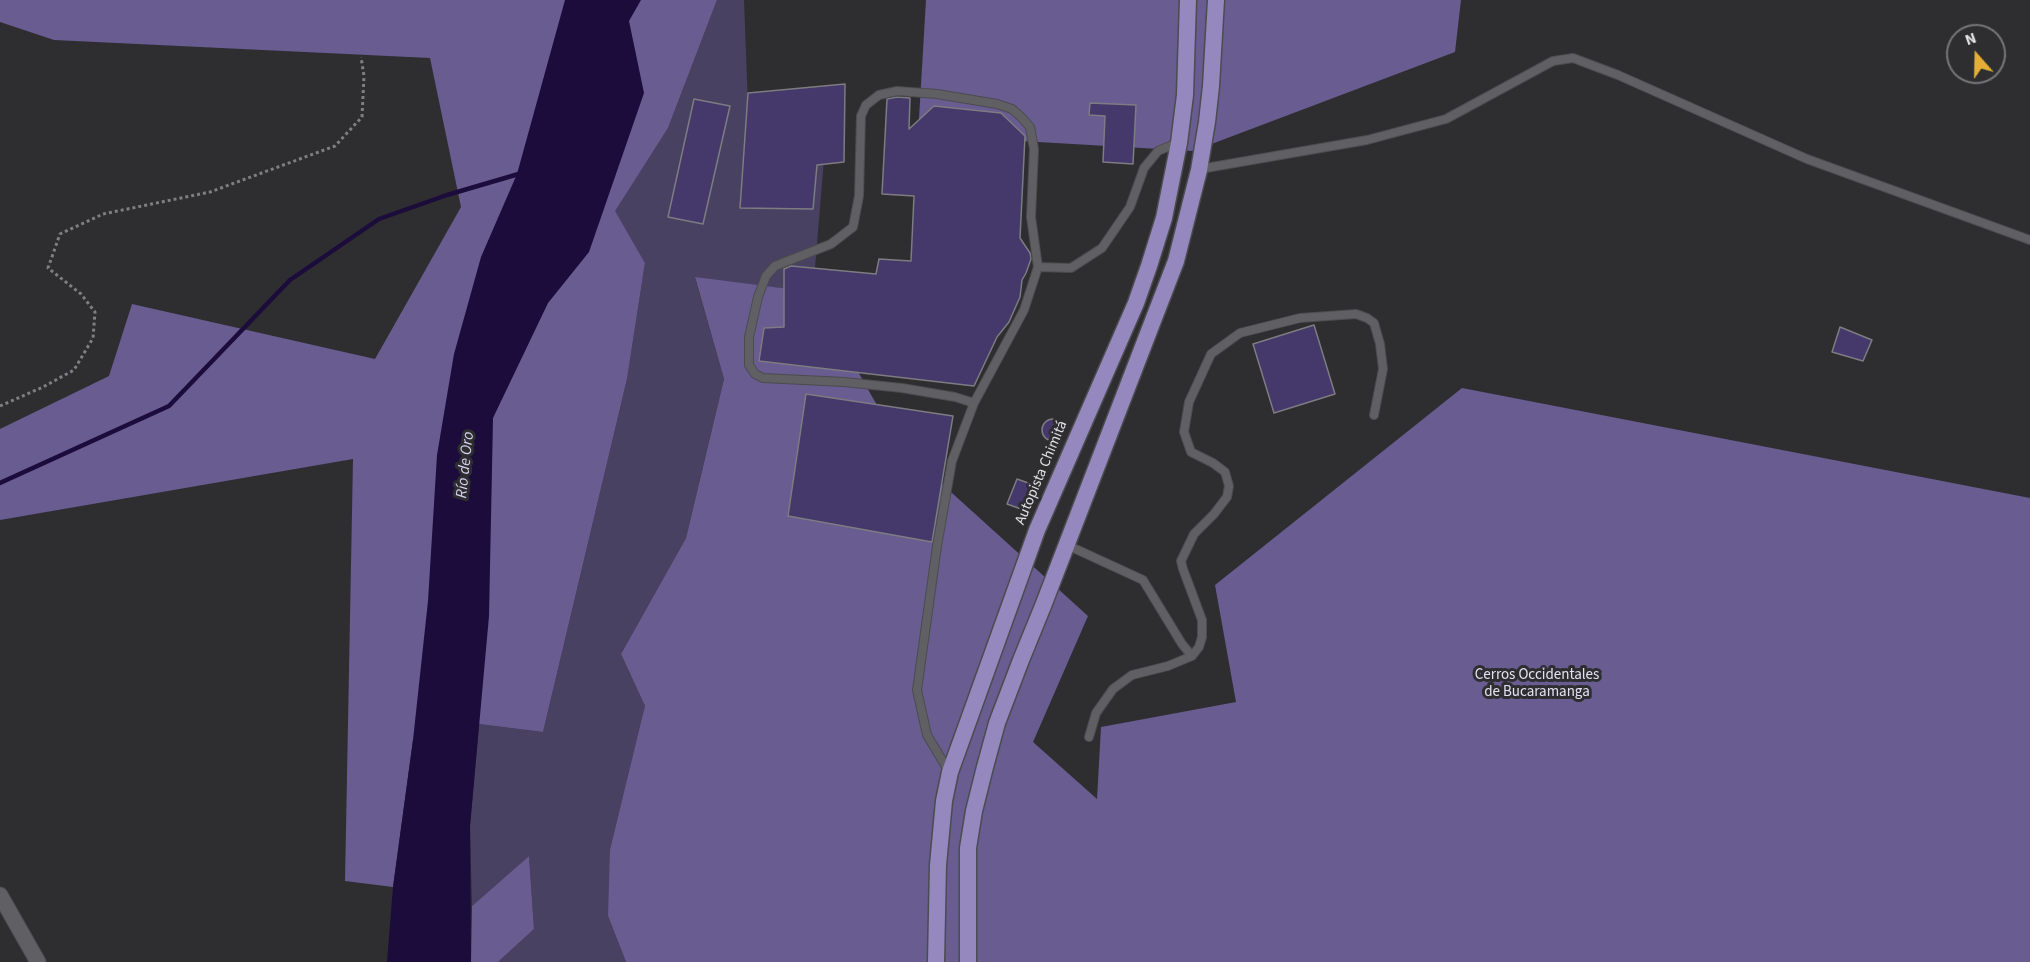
<!DOCTYPE html>
<html>
<head>
<meta charset="utf-8">
<style>
  body { margin:0 }
  #map { position:relative; width:2030px; height:962px; overflow:hidden; background:#2e2e31; font-family:"Source Sans 3",sans-serif }
  canvas { display:block }
  .north { position:absolute; left:1946px; top:24px; width:60px; height:60px; box-sizing:border-box; background:#2e2e31; border:2px solid #767679; border-radius:50%; rotate:340deg; font-size:16px; font-weight:700; line-height:24px; text-align:center; color:#e2e2e4 }
  .north::after { content:''; display:block; margin:auto; width:21px; height:27px; background:#e3ae35; clip-path:polygon(50% 0,100% 100%,50% 72%,0 100%) }
</style>
</head>
<body>
<div id="map">
<canvas width="2030" height="962"></canvas>
<div class="north">N</div>
</div>
<script>
const g = document.querySelector('canvas').getContext('2d');
g.lineJoin = 'round';
function fillPath(path, color) { g.fillStyle = color; g.fill(path, 'evenodd'); }
const poly = rows => new Path2D(rows.map(r => 'M' + r).join(''));
function trace(path, color, width, dash) { g.strokeStyle = color; g.lineWidth = width; g.lineCap = dash ? 'butt' : 'round'; g.setLineDash(dash || []); g.stroke(path); }
function label(font, color, halo, rows, align = 'center') {
  g.font = font + ' "Source Sans 3",sans-serif'; g.lineWidth = 6; g.setLineDash([]); g.textBaseline = 'middle'; g.strokeStyle = halo; g.fillStyle = color; for (const [text, x, y, turn = 0] of rows) {
    g.save(); g.translate(x, y); g.rotate((+turn || 0) * Math.PI / 180); g.textAlign = isNaN(turn) ? turn : align; if (halo) g.strokeText(text, 0, 0); g.fillText(text, 0, 0); g.restore();
  }
}
const green = poly([
  [717,0,744,0,748,106,828,111,813,292,695,278,724,379,686,538,621,654,645,706,608,916,626,962,498,962,534,929,529,856,472,906,470,826,479,724,543,732,627,379,645,263,614,211,668,128]
]);
const forest = poly([
  [0,0,717,0,668,128,615,211,645,263,627,379,543,732,479,724,413,740,393,887,345,881,353,459,0,520,0,429,109,376,132,304,375,359,461,207,430,58,54,40,0,22],
  [926,0,1461,0,1455,52,1193,151,918,135],
  [695,277,813,292,900,446,1088,616,1033,742,1097,799,1101,727,1236,702,1215,585,1462,388,2030,498,2030,962,626,962,608,916,610,850,645,706,621,654,686,538,724,379],
  [529,856,534,929,498,962,471,962,472,906]
]);
const water = poly([
  [565,0,641,0,629,21,644,93,589,252,548,303,493,418,489,616,470,826,471,962,387,962,393,887,413,740,428,601,437,455,454,354,481,257,517,174]
]);
const stream = poly([
  [0,483,169,406,290,280,379,219,447,195,522,173]
]);
const building = poly([
  [845,84,844,162,817,165,813,209,740,208,748,93,845,84],
  [897,97,910,98,909,129,934,106,1001,113,1025,136,1020,238,1030,253,1031,259,1026,273,1022,280,1020,297,1009,322,997,337,974,386,759,361,764,328,784,327,784,269,791,266,876,274,879,259,911,261,914,196,882,194,887,99,897,97],
  [694,99,730,106,703,224,668,217,694,99],
  [1090,103,1136,105,1133,164,1103,162,1105,116,1089,115,1090,103],
  [1314,325,1335,394,1274,413,1253,344,1314,325],
  [1840,327,1872,340,1863,361,1832,352,1840,327],
  [806,394,953,416,932,542,788,516,806,394],
  '1042 430a11 11 0 1 1 22 0a11 11 0 1 1-22 0Z',
  [1017,479,1031,484,1021,509,1007,504,1017,479]
]);
const path = poly([
  [0,406,43,387,74,370,93,338,95,312,81,294,48,268,60,234,103,214,210,192,335,146,362,117,364,76,361,57]
]);
const service = poly([
  [1200,169,1367,140,1446,119,1553,61,1573,58,1618,75,1807,159,2030,240],
  [974,403,1024,310,1038,267],
  [1067,545,1143,580,1182,644,1192,656],
  [1089,737,1096,713,1113,689,1132,675,1168,666,1192,656,1199,647,1202,637,1202,620,1183,569,1181,561,1194,534,1214,514,1227,497,1229,486,1225,472,1213,463,1191,452,1184,432,1189,402,1211,354,1240,333,1300,318,1356,314,1367,318,1374,323,1380,344,1383,369,1374,415],
  [948,770,927,735,917,690,937,546,952,461,974,403,955,397,902,388,844,382,763,378,755,374,749,365,749,337,758,297,766,276,775,266,831,244,853,227,859,196,861,116,866,105,879,95,897,91,937,94,997,104,1012,109,1021,117,1030,127,1034,149,1031,217,1038,267,1071,268,1102,248,1130,207,1144,168,1158,151,1177,143]
]);
const minor = poly([
  [0,895,38,962]
]);
const trunk = poly([
  [936,962,938,865,944,801,950,772,1037,530,1136,303,1149,266,1164,218,1179,143,1185,95,1188,0],
  [968,962,968,848,974,811,985,767,997,723,1021,660,1043,606,1176,261,1199,170,1207,122,1211,86,1216,0]
]);
const streetNames = [
  ["Autopista Chimitá",1042,473,-67]
];
const parkNames = [
  ["Cerros Occidentales",1537,676],
  ["de Bucaramanga",1537,693]
];
const waterNames = [
  ["Río de Oro",466,465,-84]
];
fillPath(green, '#484162');
fillPath(forest, '#685c91');
fillPath(water, '#1c0c3b');
trace(stream, '#1c0c3b', 4.5);
fillPath(building, '#45386b');
trace(building, '#7d7c81', 1.5);
trace(service, '#4c4b4e', 10);
trace(minor, '#4c4b4e', 17);
trace(trunk, '#4c4b4e', 19);
trace(path, '#7f7f82', 3, [3, 3]);
trace(service, '#606064', 8);
trace(minor, '#606064', 15);
trace(trunk, '#9488bf', 16);
label('15px', '#e2e2e4', '#2e2e31', streetNames);
label('15px', '#e4e1f2', '#2e2e31', parkNames);
label('italic 16px', '#d7d1f2', '#2e2e31', waterNames);
</script>
</body>
</html>
